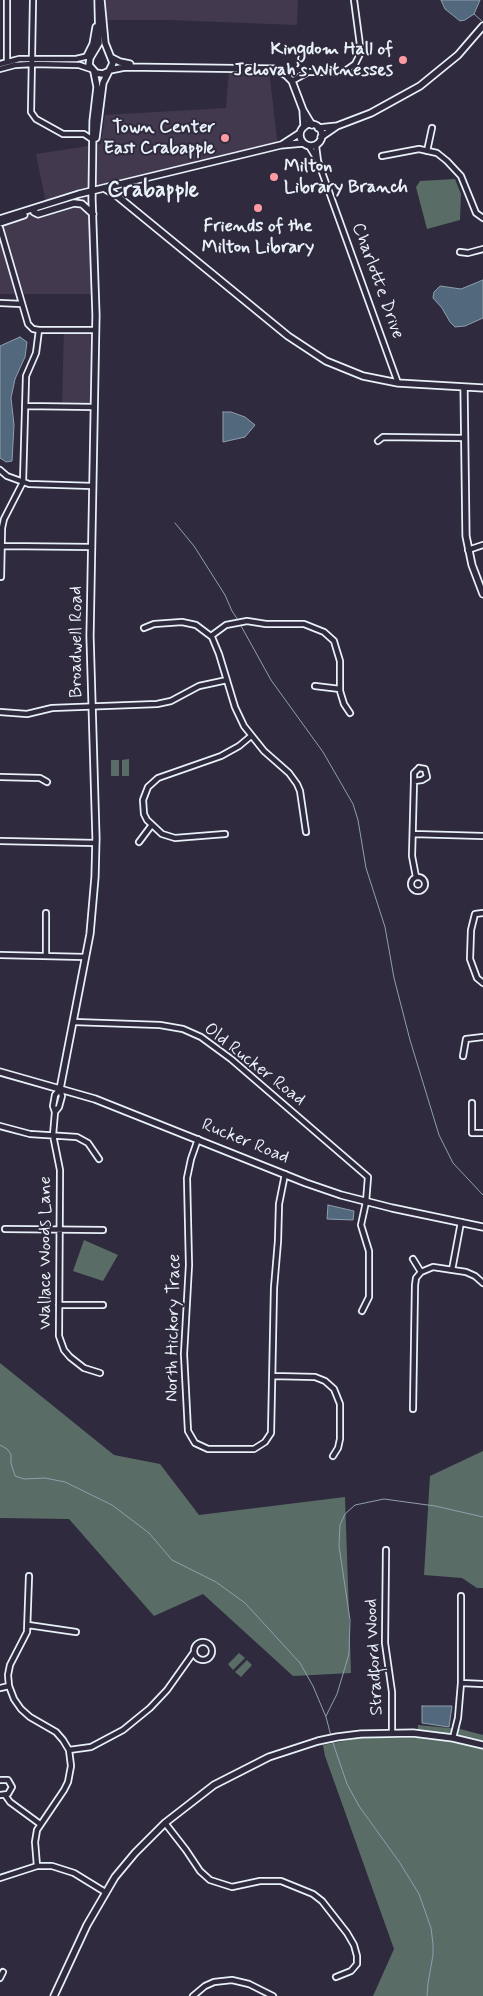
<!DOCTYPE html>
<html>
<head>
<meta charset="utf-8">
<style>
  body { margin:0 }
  canvas { display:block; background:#2f2a3d }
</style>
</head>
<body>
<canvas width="483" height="1996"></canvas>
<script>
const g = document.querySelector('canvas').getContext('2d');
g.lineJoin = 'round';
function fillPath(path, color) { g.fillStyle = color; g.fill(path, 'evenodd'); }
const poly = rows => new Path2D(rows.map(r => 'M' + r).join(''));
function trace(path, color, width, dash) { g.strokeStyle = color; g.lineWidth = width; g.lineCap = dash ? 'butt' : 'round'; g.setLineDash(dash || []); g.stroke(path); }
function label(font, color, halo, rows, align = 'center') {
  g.font = font + ' Mynerve,sans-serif'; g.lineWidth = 4; g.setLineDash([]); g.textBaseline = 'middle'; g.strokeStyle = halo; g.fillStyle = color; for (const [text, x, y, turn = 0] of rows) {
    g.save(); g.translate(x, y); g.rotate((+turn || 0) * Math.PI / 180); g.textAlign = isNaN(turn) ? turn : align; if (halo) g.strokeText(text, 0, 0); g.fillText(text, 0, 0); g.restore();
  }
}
const built = poly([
  [104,0,298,0,297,25,170,20,106,20],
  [229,69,269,70,278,148,95,195,97,294,0,294,0,222,47,208,36,154,101,144,105,115,226,108],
  [64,327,96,327,93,407,62,407]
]);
const green = poly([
  [455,179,461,194,460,220,427,229,416,187,420,181],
  [129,759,129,776,122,776,122,760],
  [111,760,119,760,119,776,111,776],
  [84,1240,118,1255,103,1281,73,1271],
  [0,1363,114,1455,160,1464,199,1515,345,1497,351,1673,293,1676,203,1594,154,1616,69,1519,0,1518],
  [483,1451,483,1588,477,1588,462,1578,424,1575,430,1476],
  [239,1653,245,1658,233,1670,228,1664],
  [247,1660,252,1665,241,1677,235,1672],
  [418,1725,460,1729,483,1735,483,1996,373,1996,394,1949,325,1756,323,1745,360,1738,417,1738]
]);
const water = poly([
  [441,0,480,0,474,14,465,20,460,21,445,9,441,0],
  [483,280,483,318,465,326,455,327,450,322,442,308,433,298,434,292,440,286,461,289,483,280],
  [20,337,27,342,25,357,15,379,11,398,14,425,12,461,6,462,0,458,0,346,20,337],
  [223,412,231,412,245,417,255,425,245,437,223,442,223,412],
  [328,1205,354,1211,353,1220,327,1219,328,1205],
  [422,1706,452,1706,449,1727,422,1723,422,1706]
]);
const stream = poly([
  [474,14,483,22],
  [175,523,194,546,225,595,232,611,238,620],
  [240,624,271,680,323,752,353,804,358,820,366,868,385,927,394,978,410,1040,439,1135,453,1163,483,1195],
  [0,1445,7,1449,11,1454,11,1463,15,1476,24,1479,45,1478,65,1482,112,1505,149,1533,172,1560,216,1582,245,1603,300,1663,313,1686,326,1717,331,1736],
  [326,1716,337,1694,349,1654,350,1620,339,1546,340,1525,345,1514,355,1505,384,1499,435,1506,483,1517],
  [332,1740,347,1784,359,1806,400,1863,419,1894,431,1928,433,1944,433,1955,428,1983,427,1996]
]);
const street = poly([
  [7,0,7,61],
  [33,0,31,112,36,119,63,134,84,134,93,140],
  [0,64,19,59,76,59,89,56],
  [0,69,15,65,32,64,79,65,91,69],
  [292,81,308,72,338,72,345,71,355,64,360,54,360,45,354,0],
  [318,143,316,146,318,161],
  [309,146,318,161,398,383],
  [427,151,432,128],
  [382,156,419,149,437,153,447,161,461,176,476,213,483,218],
  [0,228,28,324,33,329,39,330,96,330],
  [460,252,468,253,483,249],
  [0,303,22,304],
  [25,406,94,407],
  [378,441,383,437,464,438],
  [0,470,7,476,29,484,93,486],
  [2,546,92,547],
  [468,550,483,545],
  [1,577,2,528,4,519,23,482,26,376,36,353,39,330],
  [144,628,154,624,182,622,196,625,212,637,219,654,235,707,244,726,264,751,289,773,297,784,300,791,306,832],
  [211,636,226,625,247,621,266,624,304,624,324,632,334,641,336,648,340,661,340,691,344,704,350,713],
  [315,686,340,689],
  [0,712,27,714,52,708,157,704,171,701,199,686,227,680],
  [419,768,425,769,427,777,422,780,414,781,414,773,419,768],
  [0,777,40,778,47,782],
  [414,781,412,856,416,877],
  [225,834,175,838,162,834,147,820,144,814,143,800,148,787,158,778,221,756,239,746,251,736],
  [413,834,483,836],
  [0,841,96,843],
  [139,842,151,826],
  '411 884a7 7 0 1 1 14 0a7 7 0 1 1-14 0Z',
  [46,913,46,956],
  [483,913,475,914,471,930,470,959,477,978,483,983],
  [0,955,85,957],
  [74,1022,160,1025,183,1029,201,1037,231,1059,368,1177,366,1202,361,1225,369,1251,369,1297,362,1311],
  [463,1056,466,1039,483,1037],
  [60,1089,55,1095,53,1106,55,1112,53,1135,60,1170,59,1336,64,1350,70,1357,84,1368,100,1373],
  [472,1103,472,1133,483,1133],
  [55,1112,59,1107,62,1096,60,1089],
  [0,1126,30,1134,77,1137,88,1143,99,1159],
  [198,1139,191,1159,187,1178,189,1265,184,1354,188,1431,195,1443,208,1449,254,1449,265,1442,271,1433,274,1288,278,1241,279,1204,285,1174],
  [5,1229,103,1230],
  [413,1259,421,1272],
  [452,1270,461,1222],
  [59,1305,103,1305],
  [273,1376,315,1377,325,1381,334,1389,340,1404,340,1439,338,1448,333,1456],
  [413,1409,415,1285,416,1278,421,1272,433,1267,466,1272,475,1276,483,1283],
  [386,1550,385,1643,392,1692,392,1732],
  [29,1576,27,1632,10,1665,8,1675,9,1686,14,1699,21,1709,30,1717,56,1732,63,1740,69,1750,71,1766,68,1782,64,1790,37,1830,35,1842,37,1866],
  [28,1625,76,1632],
  '194 1651a9 9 0 1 1 18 0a9 9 0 1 1-18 0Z',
  [461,1683,483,1684],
  [0,1688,9,1686],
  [453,1738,458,1718,461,1683,461,1596],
  [69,1750,91,1747,123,1730,150,1708,167,1690,194,1652],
  [0,1780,8,1780,12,1787,8,1794,0,1795],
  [5,1795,10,1802,40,1824],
  [165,1823,186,1850,200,1871,210,1880,232,1887,260,1881,281,1881,313,1894,322,1901,347,1933,354,1945,357,1956,357,1964,351,1971,336,1977],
  [0,1878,37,1866,52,1866,74,1873,105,1892],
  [0,1978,3,1972],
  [193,1996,205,1986,214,1982,232,1980,249,1984,273,1996]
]);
const secondary = poly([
  [98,1,99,43,90,58,89,65,96,73,103,74,107,72],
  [87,56,93,44,96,27],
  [112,58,120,62,130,64],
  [110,70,125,67,274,69,286,75,292,81,303,110,304,127],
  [303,110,312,125],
  '300 135a11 11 0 1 1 22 0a11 11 0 1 1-22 0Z',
  [318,128,337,126],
  [321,137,337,126,371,113,420,86,458,55,483,26],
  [96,138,103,83,113,63,105,43,101,0],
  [283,144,300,133],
  [104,188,116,195,288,336,326,361,363,376,398,383,483,388],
  [34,212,38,214,74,203,82,204,93,214],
  [0,219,79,194,281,145,303,143],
  [0,223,24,215],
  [464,387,466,536,472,565,483,594],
  [0,1072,95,1099,306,1183,341,1195,392,1208,483,1227],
  [60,1089,90,934,95,877,96,838,90,636,96,315,92,199,93,121,97,87,94,72],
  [54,1996,87,1925,115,1877,135,1853,165,1823,214,1785,269,1757,318,1741,337,1737,361,1734,413,1733,453,1738,483,1745]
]);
const markers = [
  [403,60,5,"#ff9aa2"],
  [225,138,5,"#ff9aa2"],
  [274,177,5,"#ff9aa2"],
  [258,208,5,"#ff9aa2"]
];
const poiNames = [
  ["Kingdom Hall of",393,50],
  ["Jehovah’s Witnesses",393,71],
  ["Town Center",215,128],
  ["East Crabapple",215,149],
  ["Milton",284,167,"left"],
  ["Library Branch",284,188,"left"],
  ["Friends of the",258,227,"center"],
  ["Milton Library",258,248,"center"]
];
const streetNames = [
  ["Charlotte Drive",377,281,70],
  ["Broadwell Road",77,642,-90],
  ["Old Rucker Road",254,1065,38],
  ["Rucker Road",245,1142,22],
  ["Wallace Woods Lane",46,1253,-90],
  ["North Hickory Trace",174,1328,-89],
  ["Stradford Wood",375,1657,-93]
];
const districtNames = [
  ["Crabapple",153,191]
];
fillPath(built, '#43394e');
fillPath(green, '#596d66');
fillPath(water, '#52687d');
trace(water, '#8e9fae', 1);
trace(stream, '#8e9fae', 1);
trace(street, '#e8f1f8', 8);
trace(secondary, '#e8f1f8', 9);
trace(street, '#2f2a3d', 4.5);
trace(secondary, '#2f2a3d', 5.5);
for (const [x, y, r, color] of markers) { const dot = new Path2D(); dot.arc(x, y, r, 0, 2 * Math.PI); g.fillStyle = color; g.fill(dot); trace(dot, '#2f2a3d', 2); }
label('bold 18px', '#e8f1f8', '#2f2a3d', poiNames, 'right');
label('18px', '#e8f1f8', '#2f2a3d', streetNames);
label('bold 22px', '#e8f1f8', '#2f2a3d', districtNames);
</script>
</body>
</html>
